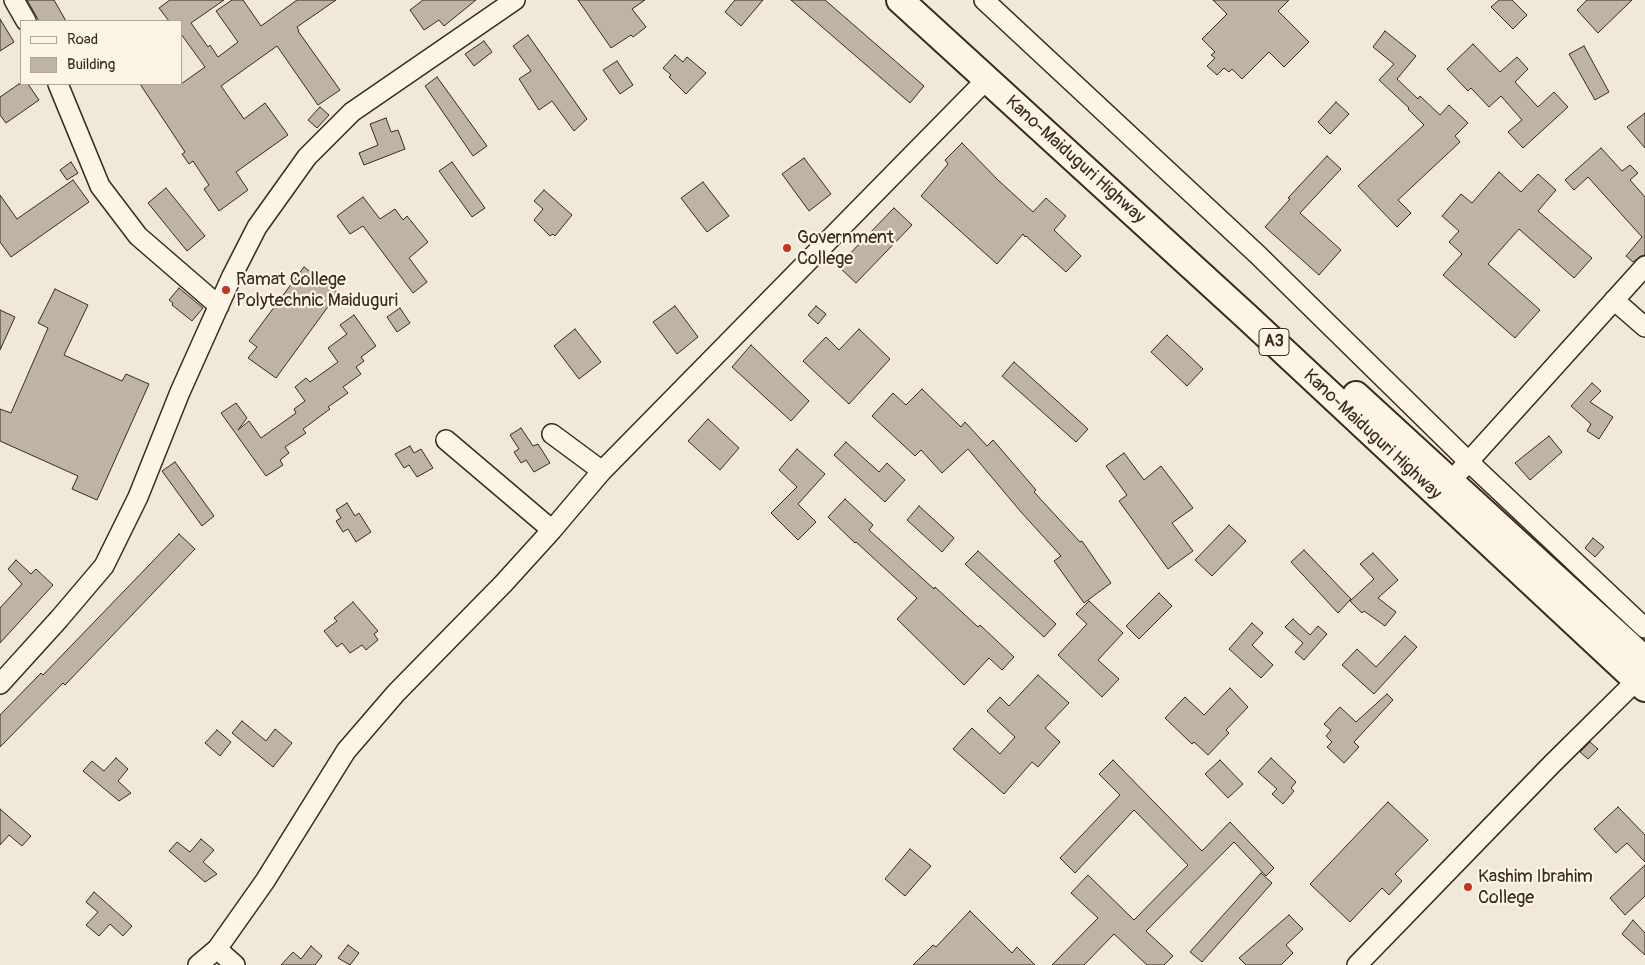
<!DOCTYPE html>
<html>
<head>
<meta charset="utf-8">
<style>
  body { margin:0 }
  #map { position:relative; width:1645px; height:965px; overflow:hidden; background:#f0e9d9; font-family:Pangolin,sans-serif }
  canvas { display:block }
  .legend { position:absolute; left:20px; top:20px; width:162px; height:65px; box-sizing:border-box; background:#fcf5e5; border:1px solid #afa495; margin:0; padding:6px 9px; list-style:none; font-size:15px; color:#3b2a1e }
  .legend li { display:flex; align-items:center; gap:10px; height:25px }
  .legend b { width:25px; border:1px solid #afa495 }
</style>
</head>
<body>
<div id="map">
<canvas width="1645" height="965"></canvas>
<ul class="legend">
<li><b style="height:6px;background:#fcf5e5"></b>Road</li>
<li><b style="height:14px;background:#beb3a4"></b>Building</li>
</ul>
</div>
<script>
const g = document.querySelector('canvas').getContext('2d');
g.lineJoin = 'round';
function fillPath(path, color) { g.fillStyle = color; g.fill(path, 'evenodd'); }
const poly = rows => new Path2D(rows.map(r => 'M' + r).join(''));
function trace(path, color, width, dash) { g.strokeStyle = color; g.lineWidth = width; g.lineCap = dash ? 'butt' : 'round'; g.setLineDash(dash || []); g.stroke(path); }
function label(font, color, halo, rows, align = 'center') {
  g.font = font + ' Pangolin,sans-serif'; g.lineWidth = 4.5; g.setLineDash([]); g.textBaseline = 'middle'; g.strokeStyle = halo; g.fillStyle = color; for (const [text, x, y, turn = 0] of rows) {
    g.save(); g.translate(x, y); g.rotate((+turn || 0) * Math.PI / 180); g.textAlign = isNaN(turn) ? turn : align; if (halo) g.strokeText(text, 0, 0); g.fillText(text, 0, 0); g.restore();
  }
}
const building = poly([
  [27,0,54,0,66,21,39,21,27,0],
  [170,0,224,0,191,23,208,47,210,45,218,57,238,42,216,11,232,0,243,0,261,26,297,0,336,0,297,27,299,31,298,31,340,90,318,105,277,46,221,86,244,119,265,103,288,135,236,172,248,190,219,211,204,189,209,185,193,161,189,164,182,154,185,152,140,84,181,84,205,67,181,34,181,21,169,21,159,8,170,0],
  [423,0,476,0,444,26,439,20,424,30,410,10,423,0],
  [578,0,645,0,632,9,646,27,633,37,631,35,611,48,578,0],
  [735,0,763,0,741,26,725,12,735,0],
  [791,0,825,0,924,86,910,103,791,0],
  [1213,0,1289,0,1278,11,1309,42,1284,67,1269,52,1242,79,1232,69,1229,72,1224,68,1217,75,1207,66,1215,58,1211,55,1215,52,1202,39,1227,14,1213,0],
  [1499,0,1512,0,1527,15,1513,29,1491,7,1499,0],
  [1587,0,1632,0,1598,33,1577,10,1587,0],
  [0,19,14,42,0,51,0,19],
  [1385,31,1416,56,1397,79,1418,99,1420,96,1440,115,1449,105,1468,123,1455,136,1460,142,1398,200,1411,213,1397,227,1358,186,1424,125,1408,109,1409,108,1379,80,1394,64,1373,47,1385,31],
  [528,35,587,119,574,131,552,101,539,110,519,79,531,71,513,46,528,35],
  [484,41,492,52,474,66,465,54,484,41],
  [1473,44,1500,72,1517,57,1528,69,1515,82,1538,107,1554,92,1568,107,1523,148,1508,132,1522,120,1501,96,1489,107,1471,88,1468,91,1447,69,1473,44],
  [1584,46,1609,92,1595,100,1569,54,1584,46],
  [675,55,683,62,687,57,706,73,686,94,669,77,671,75,663,68,675,55],
  [617,61,633,85,620,94,603,70,617,61],
  [437,77,487,146,473,156,425,86,437,77],
  [19,84,28,84,39,100,6,123,0,115,0,97,19,84],
  [1336,102,1349,114,1330,134,1318,122,1336,102],
  [320,107,329,115,317,128,308,120,320,107],
  [1645,113,1645,148,1627,127,1645,113],
  [386,118,391,132,398,130,405,149,364,165,359,153,378,145,370,124,386,118],
  [962,143,998,180,1033,212,1046,198,1066,216,1054,230,1081,256,1066,272,1026,236,1025,237,1023,234,997,264,921,196,948,164,945,160,962,143],
  [1601,148,1622,171,1630,165,1638,173,1630,180,1645,197,1645,255,1641,256,1633,262,1626,256,1642,237,1588,177,1574,190,1565,180,1601,148],
  [1327,156,1341,169,1300,213,1341,250,1319,275,1265,227,1290,199,1288,198,1327,156],
  [804,158,831,194,809,211,782,174,804,158],
  [71,162,78,173,67,180,60,170,71,162],
  [452,162,485,208,472,217,439,171,452,162],
  [1499,172,1521,192,1538,174,1556,190,1538,211,1592,258,1574,278,1519,229,1488,264,1540,310,1515,338,1443,275,1462,254,1449,242,1459,231,1442,216,1461,194,1472,203,1499,172],
  [73,180,89,202,11,257,0,242,0,195,17,219,73,180],
  [703,182,729,216,707,232,681,198,703,182],
  [166,188,205,236,187,251,148,203,166,188],
  [544,190,572,215,555,236,553,234,550,236,534,220,543,209,534,201,544,190],
  [363,197,380,219,395,209,403,220,407,216,428,242,409,258,427,282,413,293,363,226,350,234,337,216,363,197],
  [894,208,912,225,856,283,838,266,894,208],
  [304,267,338,293,276,378,248,358,257,347,249,341,304,267],
  [179,288,203,308,192,321,172,305,173,303,169,300,179,288],
  [55,289,88,305,64,355,122,381,126,374,149,384,97,500,72,489,78,476,0,441,0,409,11,413,48,328,38,323,55,289],
  [675,306,698,337,677,354,653,322,675,306],
  [816,306,826,314,818,324,808,315,816,306],
  [400,308,410,323,397,332,387,317,400,308],
  [0,310,15,317,0,350,0,310],
  [354,315,376,346,361,357,364,361,356,367,361,374,343,387,348,393,328,407,330,409,303,429,306,433,285,447,289,453,280,460,283,465,266,476,221,413,236,403,247,418,238,430,249,421,261,438,296,413,294,409,305,401,295,387,306,378,310,382,338,362,328,348,347,334,340,325,354,315],
  [575,329,601,362,579,379,554,346,575,329],
  [859,329,890,359,849,404,803,361,826,337,839,350,859,329],
  [1167,335,1203,369,1187,386,1151,352,1167,335],
  [751,345,809,401,791,421,732,367,751,345],
  [1014,362,1088,429,1076,442,1002,376,1014,362],
  [1592,383,1601,391,1590,402,1613,417,1599,439,1587,431,1591,424,1571,406,1592,383],
  [922,389,961,427,965,422,987,446,993,440,1036,490,1034,492,1080,542,1082,541,1111,583,1084,603,1054,561,1061,556,1021,512,968,449,942,473,921,450,915,456,872,416,893,393,906,405,922,389],
  [708,419,739,448,720,470,688,441,708,419],
  [521,428,533,446,538,444,550,463,534,472,526,460,521,463,514,452,519,449,510,435,521,428],
  [1549,436,1562,452,1530,480,1515,463,1549,436],
  [846,442,879,472,887,463,905,480,885,502,834,455,846,442],
  [410,446,414,453,421,449,433,468,417,477,409,465,404,468,395,454,410,446],
  [797,449,825,474,798,504,816,522,798,540,771,513,797,487,779,470,797,449],
  [1124,453,1144,480,1161,466,1193,508,1172,523,1193,551,1168,569,1119,501,1127,495,1106,466,1124,453],
  [175,462,214,516,202,526,162,471,175,462],
  [845,499,873,525,869,530,934,589,935,587,978,627,980,625,1014,657,1002,670,989,658,964,685,897,619,917,598,856,542,855,543,828,517,845,499],
  [347,503,355,516,359,513,371,532,356,542,348,529,343,532,336,521,341,518,336,510,347,503],
  [919,506,954,538,942,552,907,520,919,506],
  [1229,525,1246,541,1212,576,1195,560,1229,525],
  [179,534,195,549,65,685,63,683,0,747,0,715,41,673,43,675,179,534],
  [1593,538,1604,547,1595,557,1585,548,1593,538],
  [1304,550,1351,599,1338,613,1291,562,1304,550],
  [978,551,1056,624,1044,637,965,564,978,551],
  [1373,553,1398,580,1378,598,1396,612,1385,626,1364,611,1362,613,1350,601,1374,579,1360,564,1373,553],
  [16,560,31,574,36,569,53,585,0,643,0,608,22,584,8,569,16,560],
  [1159,593,1172,606,1139,639,1126,626,1159,593],
  [1089,601,1123,633,1098,660,1119,679,1102,697,1058,655,1087,624,1076,614,1089,601],
  [353,602,378,631,374,634,378,640,366,650,362,645,350,653,342,643,337,647,324,631,337,621,334,618,353,602],
  [1293,619,1310,635,1318,626,1327,634,1304,660,1295,652,1303,643,1285,627,1293,619],
  [1252,623,1263,633,1252,645,1273,665,1261,678,1229,649,1252,623],
  [1405,636,1417,647,1374,694,1342,665,1357,649,1376,667,1405,636],
  [1038,675,1069,703,1045,728,1060,742,1038,767,1032,762,1004,794,953,749,972,728,1000,754,1015,737,987,711,1000,697,1009,706,1038,675],
  [1230,688,1248,707,1226,730,1229,733,1208,755,1194,742,1192,744,1165,718,1185,697,1204,715,1230,688],
  [1387,694,1393,700,1354,742,1359,747,1344,763,1327,747,1332,742,1326,736,1331,730,1324,724,1340,707,1356,722,1387,694],
  [242,721,266,741,275,729,292,743,273,767,232,733,242,721],
  [217,730,231,742,220,756,205,743,217,730],
  [1590,742,1598,749,1588,759,1580,752,1590,742],
  [116,758,128,769,118,781,131,793,119,801,83,771,92,761,104,771,116,758],
  [1271,758,1296,782,1291,788,1294,791,1283,804,1272,794,1277,789,1258,772,1271,758],
  [1113,760,1202,851,1230,822,1274,868,1266,876,1234,842,1146,931,1173,956,1164,965,1147,965,1114,934,1084,965,1052,965,1098,918,1071,893,1088,875,1134,920,1188,865,1134,810,1075,873,1060,858,1120,795,1099,774,1113,760],
  [1220,760,1243,784,1228,798,1205,774,1220,760],
  [1388,802,1428,840,1395,874,1402,881,1389,895,1382,888,1350,922,1310,884,1388,802],
  [1618,807,1645,835,1645,862,1627,843,1616,853,1594,829,1618,807],
  [0,809,31,836,22,846,9,835,0,845,0,809],
  [201,839,214,850,203,862,217,874,205,882,169,851,177,842,190,852,201,839],
  [910,849,931,866,905,896,885,879,910,849],
  [1645,865,1645,896,1625,915,1610,898,1645,865],
  [1261,873,1272,883,1202,962,1190,952,1261,873],
  [94,892,132,926,123,936,110,924,99,936,86,925,98,912,86,902,94,892],
  [970,911,1012,953,1017,947,1035,965,913,965,933,945,936,947,970,911],
  [1289,915,1303,929,1286,945,1293,953,1281,965,1246,965,1239,958,1289,915],
  [1633,920,1645,933,1645,955,1622,934,1633,920],
  [348,945,359,953,350,965,338,958,348,945],
  [311,946,322,956,315,965,281,965,293,952,301,959,311,946]
]);
const minor = poly([
  [14,0,26,21],
  [984,0,1258,255,1469,462,1645,628],
  [58,84,100,186,138,236,219,306],
  [1614,300,1645,327],
  [552,434,602,471],
  [446,440,552,530],
  [1460,471,1645,266],
  [0,684,59,619,104,566,138,497,180,392,232,276,257,227,307,157,352,112,515,0],
  [217,949,235,965],
  [198,965,217,949,265,881,346,751,396,693,503,584,552,530,602,471,986,80],
  [1357,965,1552,764,1637,680]
]);
const highway = poly([
  [900,0,1246,316,1645,688],
  [1356,395,1645,660]
]);
const markers = [
  [787,248,5,"#c8321e"],
  [226,290,5,"#c8321e"],
  [1468,887,5,"#c8321e"]
];
const shields = [
  [1274,342,30]
];
const shieldNames = [
  ["A3",1274,342]
];
const streetNames = [
  ["Kano-Maiduguri Highway",1075,160,42],
  ["Kano-Maiduguri Highway",1372,435,43]
];
const poiNames = [
  ["Government",797,238],
  ["College",797,259],
  ["Ramat College",236,280],
  ["Polytechnic Maiduguri",236,301],
  ["Kashim Ibrahim",1478,877],
  ["College",1478,898]
];
fillPath(building, '#beb3a4');
trace(building, '#3b2a1e', 1);
trace(minor, '#3b2a1e', 22);
trace(highway, '#3b2a1e', 30);
trace(minor, '#fcf5e5', 19);
trace(highway, '#fcf5e5', 26);
for (const [x, y, r, color] of markers) { const dot = new Path2D(); dot.arc(x, y, r, 0, 2 * Math.PI); g.fillStyle = color; g.fill(dot); trace(dot, '#fcf5e5', 2); }
for (const [x, y, w] of shields) { const box = new Path2D(); box.roundRect(x - w / 2, y - 13.5, w, 27, 4); g.fillStyle = '#fcf5e5'; g.fill(box); trace(box, '#3b2a1e', 1); }
label('bold 16px', '#3b2a1e', null, shieldNames);
label('18px', '#3b2a1e', '#fcf5e5', streetNames);
label('18px', '#3b2a1e', '#fcf5e5', poiNames, 'left');
</script>
</body>
</html>
